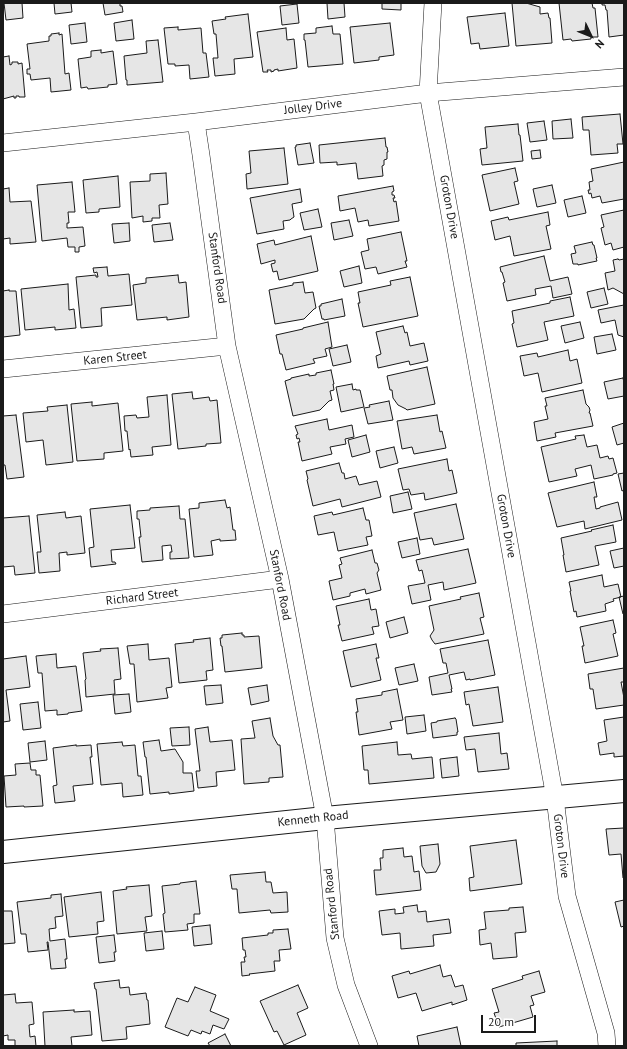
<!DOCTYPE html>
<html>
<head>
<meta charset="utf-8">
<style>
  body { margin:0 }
  #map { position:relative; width:627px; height:1049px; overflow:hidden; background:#fff; font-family:"PT Sans",sans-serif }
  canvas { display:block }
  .frame { position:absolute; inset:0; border:4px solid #1a1a1a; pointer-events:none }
  .north { position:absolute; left:571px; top:16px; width:40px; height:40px; -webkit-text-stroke:3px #fff; paint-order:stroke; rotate:133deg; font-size:11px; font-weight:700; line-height:16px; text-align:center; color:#1a1a1a }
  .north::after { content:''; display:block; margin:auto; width:14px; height:18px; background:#1a1a1a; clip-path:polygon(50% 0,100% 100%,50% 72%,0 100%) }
  .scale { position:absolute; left:481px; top:1015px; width:55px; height:18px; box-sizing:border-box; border:2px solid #1a1a1a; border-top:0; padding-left:5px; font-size:12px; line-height:14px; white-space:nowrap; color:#1a1a1a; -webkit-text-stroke:3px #fff; paint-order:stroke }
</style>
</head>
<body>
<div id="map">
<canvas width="627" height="1049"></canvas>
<div class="frame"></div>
<div class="north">N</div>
<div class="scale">20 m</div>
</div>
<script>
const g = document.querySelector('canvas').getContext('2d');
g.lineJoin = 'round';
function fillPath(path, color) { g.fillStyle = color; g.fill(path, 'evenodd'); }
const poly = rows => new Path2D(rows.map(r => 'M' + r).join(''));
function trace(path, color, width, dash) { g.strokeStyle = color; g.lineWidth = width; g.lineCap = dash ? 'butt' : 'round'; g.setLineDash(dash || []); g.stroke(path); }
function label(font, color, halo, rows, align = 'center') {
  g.font = font + ' "PT Sans",sans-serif'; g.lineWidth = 3; g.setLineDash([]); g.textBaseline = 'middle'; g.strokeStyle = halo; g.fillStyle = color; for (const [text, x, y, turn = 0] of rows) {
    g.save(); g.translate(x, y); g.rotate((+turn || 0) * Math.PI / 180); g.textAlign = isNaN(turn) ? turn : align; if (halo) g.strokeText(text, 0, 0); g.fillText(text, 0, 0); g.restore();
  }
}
const building = poly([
  [4,3,22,3,23,18,6,20,4,3],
  [54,3,71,3,72,12,55,14,54,3],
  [103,3,120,3,120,6,122,6,123,12,105,15,103,3],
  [327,3,344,3,345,17,328,19,327,3],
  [382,3,401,3,401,10,382,9,382,3],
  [512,3,526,3,540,7,540,14,548,13,549,18,550,18,552,43,516,46,512,3],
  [559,3,592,3,593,8,595,8,598,37,591,37,591,39,572,41,571,39,563,40,559,3],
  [602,3,624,3,624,35,609,37,607,10,606,10,605,5,602,5,602,3],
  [297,4,299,23,282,25,280,6,297,4],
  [505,13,509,46,480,49,479,43,471,44,467,17,505,13],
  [248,14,253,57,234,59,235,74,215,76,213,58,218,58,216,34,214,34,212,21,226,19,225,17,248,14],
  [132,20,134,39,116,41,114,23,132,20],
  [85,23,87,42,71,44,69,25,85,23],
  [390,23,394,55,379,57,379,60,354,63,350,27,390,23],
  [332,26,333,34,340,34,343,64,308,67,305,40,304,40,304,34,316,33,316,28,332,26],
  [178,27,178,30,201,28,203,53,206,53,209,77,190,79,189,65,175,66,175,64,168,64,164,28,178,27],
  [286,28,287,40,294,39,297,68,278,71,278,69,274,70,274,71,271,72,271,70,267,70,268,72,263,72,257,32,286,28],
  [59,33,59,35,62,34,65,74,69,73,71,90,51,92,50,78,31,80,30,74,27,74,27,69,30,69,27,44,49,41,49,36,51,36,51,34,59,33],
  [158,40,163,82,127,85,127,80,126,80,124,56,147,53,146,41,158,40],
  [101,50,101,53,113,51,117,84,108,85,108,87,88,89,87,87,81,88,78,59,91,57,91,51,101,50],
  [9,56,10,65,12,64,12,62,18,62,18,64,22,63,25,97,19,97,19,96,16,96,16,98,14,98,14,96,3,99,3,57,9,56],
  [620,114,623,144,617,144,618,153,591,155,589,130,583,130,582,117,620,114],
  [571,119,573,138,553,139,552,121,571,119],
  [544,121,547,140,530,142,527,123,544,121],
  [518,124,519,135,520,135,523,161,482,165,480,149,487,148,485,127,518,124],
  [385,138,386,147,387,147,388,152,387,152,387,159,384,160,384,165,382,166,383,176,358,179,356,163,337,165,337,162,320,163,319,145,385,138],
  [310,143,314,163,298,165,295,147,296,147,296,145,310,143],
  [284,148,288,184,247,189,246,174,251,173,249,151,284,148],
  [540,150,541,158,532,159,531,151,540,150],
  [624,162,624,199,602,203,600,196,592,198,591,193,589,194,588,190,590,190,589,182,593,181,591,169,624,162],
  [515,168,518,181,514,182,519,204,490,211,482,175,515,168],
  [166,173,168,204,159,205,160,218,152,218,152,221,143,222,143,216,132,218,130,182,150,181,150,174,166,173],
  [118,176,120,207,99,209,99,212,86,213,83,180,118,176],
  [72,182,75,212,68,212,69,223,67,223,67,228,83,227,85,246,79,247,79,252,75,252,75,247,68,247,67,238,42,241,37,185,72,182],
  [552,185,556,203,537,207,533,189,552,185],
  [393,186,394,191,392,192,392,195,394,195,395,198,393,198,394,202,396,201,399,221,369,226,368,220,358,222,355,208,340,211,338,196,393,186],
  [9,188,10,202,31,201,36,242,10,244,10,238,3,239,3,189,9,188],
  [300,189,302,202,292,204,294,217,291,219,290,220,283,221,284,229,257,234,250,198,300,189],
  [582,196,586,213,568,217,564,200,582,196],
  [318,209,322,227,304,230,300,213,318,209],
  [624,210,624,247,613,250,611,243,605,245,601,228,604,227,601,215,624,210],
  [548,212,550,225,546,226,551,249,514,256,510,236,495,240,491,221,508,217,509,220,548,212],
  [349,220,353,236,334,240,331,223,349,220],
  [129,223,130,241,114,243,112,224,129,223],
  [170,223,173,240,154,242,152,225,170,223],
  [401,232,407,261,405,261,407,267,378,274,376,267,365,269,361,252,369,250,367,239,401,232],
  [311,236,318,271,279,280,277,271,273,272,271,264,275,263,275,260,261,264,257,244,274,240,275,245,311,236],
  [592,242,593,245,594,245,597,258,596,258,597,261,578,265,578,264,573,264,571,254,576,253,574,246,592,242],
  [544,256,550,281,568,277,572,294,553,298,551,286,535,289,536,295,507,301,503,283,505,282,502,272,501,272,500,267,544,256],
  [618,259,619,260,624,259,624,294,613,288,608,290,605,273,615,271,613,260,618,259],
  [359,266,362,283,344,287,340,271,359,266],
  [107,267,108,276,129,274,132,305,101,308,102,326,81,328,76,277,96,275,96,277,98,277,97,272,94,273,93,268,107,267],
  [178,275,179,283,186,282,189,317,167,320,167,317,137,320,133,285,146,283,146,278,178,275],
  [410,277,418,316,363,327,358,303,360,303,358,292,391,285,390,281,410,277],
  [303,282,305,293,313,292,316,308,314,309,304,319,275,324,269,290,293,285,293,283,303,282],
  [68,284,69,310,74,309,76,328,55,330,55,327,25,330,21,289,68,284],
  [604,288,608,304,591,308,587,292,604,288],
  [9,290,9,291,16,291,20,335,3,337,3,291,9,290],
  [570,297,574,316,544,322,548,340,517,347,512,324,514,323,512,311,550,303,550,301,570,297],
  [342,299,345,316,324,320,324,319,322,319,319,306,321,306,321,304,342,299],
  [624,305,624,337,618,335,615,320,601,323,598,310,624,305],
  [328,322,332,347,325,349,327,356,313,359,315,363,286,370,282,354,280,354,276,335,303,329,303,328,328,322],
  [580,322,584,338,565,343,561,326,580,322],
  [403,326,405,333,407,332,410,346,424,343,428,361,410,365,409,361,378,368,376,356,381,354,376,332,403,326],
  [612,334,616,350,597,354,594,337,612,334],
  [347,345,351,362,333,366,329,349,347,345],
  [568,350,570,361,577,359,582,383,542,392,538,373,524,376,520,356,537,353,538,357,568,350],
  [427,367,435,404,407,410,406,409,398,405,393,398,392,390,390,390,387,376,427,367],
  [331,370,334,384,333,384,334,390,330,391,332,400,329,401,320,410,293,416,285,381,291,379,291,378,309,374,309,376,316,375,316,373,331,370],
  [623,378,624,383,624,396,608,399,604,382,623,378],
  [352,384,353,390,356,389,356,390,360,390,364,407,341,412,336,387,352,384],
  [583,390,586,404,589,407,590,410,589,413,590,413,593,426,555,433,556,437,537,441,534,422,548,419,545,406,547,406,545,398,583,390],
  [192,392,193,399,209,397,210,401,217,400,221,443,206,444,206,446,178,449,172,394,192,392],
  [167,395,171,445,152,447,153,455,131,457,130,449,129,450,127,431,125,431,124,416,136,415,137,418,149,417,147,397,167,395],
  [389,401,393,420,368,424,364,408,370,407,369,405,389,401],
  [92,402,92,406,118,403,123,451,104,453,104,459,77,461,71,404,92,402],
  [67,405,73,462,46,465,43,440,26,442,23,413,48,411,47,407,67,405],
  [16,415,24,477,7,479,5,465,3,465,3,416,16,415],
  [437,415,440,432,442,431,446,448,414,454,412,447,402,449,397,421,437,415],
  [327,419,329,430,352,425,354,437,345,439,346,444,330,447,332,454,302,461,298,442,300,442,299,438,297,439,296,435,298,434,295,426,327,419],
  [624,423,624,443,617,445,612,427,624,423],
  [366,435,370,452,352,457,348,440,366,435],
  [584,435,587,447,597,445,600,458,608,456,609,459,613,458,617,473,613,474,613,475,594,479,591,465,575,469,577,476,549,482,541,447,576,439,575,436,584,435],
  [394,447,398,463,380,468,376,451,394,447],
  [447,459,449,471,452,470,457,493,425,500,424,493,411,495,409,489,403,490,398,469,447,459],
  [339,463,342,473,344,473,345,479,356,476,359,485,377,481,381,497,342,507,340,499,313,506,307,480,308,479,306,471,339,463],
  [624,473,624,490,622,491,618,474,624,473],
  [594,482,597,497,594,497,596,509,600,508,600,507,618,502,622,520,585,529,584,521,557,527,548,493,594,482],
  [408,492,412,509,393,513,390,496,408,492],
  [225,500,227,508,230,507,233,530,235,530,236,540,220,541,220,539,211,541,213,555,194,557,189,509,199,508,199,503,225,500],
  [456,504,464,539,434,545,432,538,420,540,414,513,456,504],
  [130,505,135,548,111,550,112,562,115,562,116,564,91,567,89,548,94,547,90,509,130,505],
  [179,506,180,519,185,519,189,558,170,559,170,552,172,552,171,545,162,546,163,560,142,562,139,537,141,537,139,519,137,519,137,511,150,510,150,508,179,506],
  [363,508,366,520,369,520,372,536,366,537,368,545,338,551,334,532,318,535,314,516,332,512,333,515,363,508],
  [65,512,66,518,81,516,85,553,67,555,67,552,59,553,60,571,39,573,37,552,41,552,37,515,65,512],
  [29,516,35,573,15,575,14,566,3,567,3,518,29,516],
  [613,525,616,542,595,546,599,565,566,572,563,555,564,555,561,538,592,531,591,530,613,525],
  [417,538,420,554,402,558,398,542,417,538],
  [624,548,624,566,614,568,610,551,624,548],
  [468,549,476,583,444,590,443,582,428,585,431,600,412,604,408,586,425,583,422,570,419,571,416,560,468,549],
  [372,550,375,563,377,563,379,570,377,573,381,590,366,594,365,589,350,593,350,596,333,600,329,581,342,578,339,565,342,564,340,558,372,550],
  [602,575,604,587,618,584,621,597,613,599,614,601,605,604,606,611,577,617,576,611,574,612,570,591,571,591,569,582,602,575],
  [479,593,484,617,480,618,484,634,435,644,432,640,430,636,434,630,429,606,461,599,460,597,479,593],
  [624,596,624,614,623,614,619,597,624,596],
  [369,599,371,610,376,609,379,626,372,627,374,634,342,641,338,625,340,625,336,606,369,599],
  [404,617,408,633,390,638,386,622,404,617],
  [613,620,616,633,613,634,618,656,585,663,582,646,584,646,580,627,613,620],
  [242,633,242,635,244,635,244,637,259,636,262,668,225,672,222,646,221,646,220,638,222,638,222,635,242,633],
  [210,638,213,670,206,671,207,680,179,683,175,644,194,642,193,640,210,638],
  [488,640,495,675,470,680,470,679,466,680,464,672,449,675,452,689,451,689,452,692,432,695,429,677,448,673,446,663,443,663,440,649,488,640],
  [148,644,149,660,169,658,172,687,166,688,168,698,137,702,134,664,130,664,127,646,148,644],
  [376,644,379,658,376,658,381,680,351,687,343,651,376,644],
  [118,648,121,679,114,680,115,694,86,697,85,680,86,679,83,653,101,651,100,649,118,648],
  [56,654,57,668,76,666,82,711,68,713,68,714,57,715,57,710,45,711,42,673,38,673,36,656,56,654],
  [26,656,30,687,6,690,10,721,3,722,3,659,26,656],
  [414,664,418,681,399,685,395,668,414,664],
  [624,668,624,682,621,682,624,698,624,705,596,709,593,689,590,689,588,674,624,668],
  [221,685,223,703,206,705,204,686,221,685],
  [267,685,269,701,251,705,248,688,267,685],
  [498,687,503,722,473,726,469,704,466,705,464,692,498,687],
  [397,689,403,720,390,722,392,729,359,735,356,712,358,712,356,699,382,695,382,692,397,689],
  [129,694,131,712,115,714,113,695,129,694],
  [38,702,41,728,23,730,20,704,38,702],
  [424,715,426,731,407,734,405,717,424,715],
  [624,717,624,756,614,757,614,753,600,755,598,743,607,741,604,720,624,717],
  [270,718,273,736,278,745,280,745,283,777,269,778,269,782,244,784,241,739,255,738,252,721,270,718],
  [455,718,456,719,458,732,457,732,457,735,433,738,431,723,437,722,437,721,455,718],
  [189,727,190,745,172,746,170,728,189,727],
  [208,727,210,742,232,740,235,770,216,772,217,786,198,788,196,771,200,771,195,729,208,727],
  [499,733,501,754,507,753,509,769,478,772,475,749,466,750,464,737,499,733],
  [159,740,161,751,175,749,183,762,183,773,192,773,194,791,169,794,169,792,150,794,146,757,145,757,143,742,159,740],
  [45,741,47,760,30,762,28,743,45,741],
  [122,742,123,746,135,745,138,776,141,776,143,795,123,797,122,783,101,785,97,744,122,742],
  [397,742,398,755,411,754,412,759,432,757,434,778,369,784,368,770,364,770,362,746,397,742],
  [76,745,76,746,91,745,92,757,90,757,93,784,73,786,75,801,55,803,53,786,57,785,53,748,76,745],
  [457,757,459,776,442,778,440,759,457,757],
  [30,763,31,770,36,770,36,775,40,775,43,806,24,807,24,806,6,807,4,776,16,775,15,764,30,763],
  [624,828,624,878,623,878,621,854,609,855,606,829,624,828],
  [516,840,522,884,470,891,469,878,474,877,470,846,516,840],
  [438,844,440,864,436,872,426,873,422,866,420,846,438,844],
  [403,848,404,857,412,856,414,872,419,871,421,890,376,895,374,870,381,870,380,858,383,858,383,850,403,848],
  [265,872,266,882,271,882,273,893,287,892,288,912,271,913,270,910,239,913,237,889,232,889,230,875,265,872],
  [196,881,200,914,194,914,194,923,187,924,188,930,165,932,163,914,165,913,162,886,180,884,180,883,196,881],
  [149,885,152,916,145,917,147,931,117,934,113,891,127,889,126,887,149,885],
  [101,892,104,921,97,922,98,934,69,937,64,897,101,892],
  [61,894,63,916,55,917,56,928,49,929,50,941,65,939,67,959,65,959,66,968,51,969,48,942,47,942,48,950,28,952,26,934,21,934,17,902,51,898,51,895,61,894],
  [624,900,624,926,621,927,615,902,624,900],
  [417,905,418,912,426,911,427,922,449,919,451,933,433,935,434,946,401,949,400,933,382,935,379,911,395,909,395,914,404,913,403,907,417,905],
  [523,907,526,932,515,933,517,957,493,959,491,943,480,945,479,930,486,929,484,912,509,910,509,908,523,907],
  [3,911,12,911,15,943,3,944,3,911],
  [210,925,212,944,194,946,192,927,210,925],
  [288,929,291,949,279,950,280,961,274,961,275,971,249,974,250,975,242,976,241,962,245,962,244,957,246,957,245,950,243,950,242,938,268,935,268,933,273,933,273,930,288,929],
  [162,931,164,949,146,951,144,933,162,931],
  [114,935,116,952,114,952,115,961,99,963,96,937,114,935],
  [440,965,443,977,451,975,455,987,463,985,467,1000,452,1005,452,1002,422,1011,416,993,398,998,392,976,409,971,410,974,440,965],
  [539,971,545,992,531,996,534,1005,530,1006,533,1017,499,1027,494,1013,499,1012,492,989,523,979,522,976,539,971],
  [119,980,120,988,129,987,130,995,146,993,147,1000,148,1000,150,1024,126,1027,127,1039,102,1041,96,989,95,989,94,983,119,980],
  [298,985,308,1008,297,1013,306,1035,284,1045,277,1031,274,1032,260,1001,298,985],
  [195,987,216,995,210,1011,229,1019,224,1029,213,1025,210,1034,202,1031,201,1034,191,1030,188,1036,165,1027,177,998,188,1002,195,987],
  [15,994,16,1003,32,1002,34,1024,29,1025,30,1037,35,1036,36,1046,15,1046,15,1040,8,1040,8,1035,3,1036,3,995,15,994],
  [74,1010,74,1012,90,1011,92,1035,71,1037,72,1046,45,1046,43,1012,74,1010],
  [457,1027,461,1046,419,1046,417,1036,457,1027],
  [225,1034,231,1046,210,1046,208,1043,225,1034],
  [557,1041,557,1046,516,1046,516,1043,557,1041]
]);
const street = poly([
  [433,3,428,93,555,798,567,896,606,1033,607,1046],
  [196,122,201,155,227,346,280,579,325,818,335,938,346,985,369,1046],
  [3,143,196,122,428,93,624,77],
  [3,369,227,346],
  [3,614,280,579]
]);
const secondary = poly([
  [3,852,325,818,624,791]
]);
const streetNames = [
  ["Jolley Drive",313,107,-7],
  ["Groton Drive",449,207,80],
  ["Stanford Road",217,268,82],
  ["Karen Street",115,358,-6],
  ["Groton Drive",506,526,80],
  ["Stanford Road",280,585,79],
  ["Richard Street",142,597,-7],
  ["Kenneth Road",313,819,-6],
  ["Groton Drive",561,846,83],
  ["Stanford Road",332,904,-96]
];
fillPath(building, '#e6e6e6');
trace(building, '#1a1a1a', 1);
trace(street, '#1a1a1a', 18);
trace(secondary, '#1a1a1a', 24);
trace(street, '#fff', 17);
trace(secondary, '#fff', 22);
label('12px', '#1a1a1a', '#fff', streetNames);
</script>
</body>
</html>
